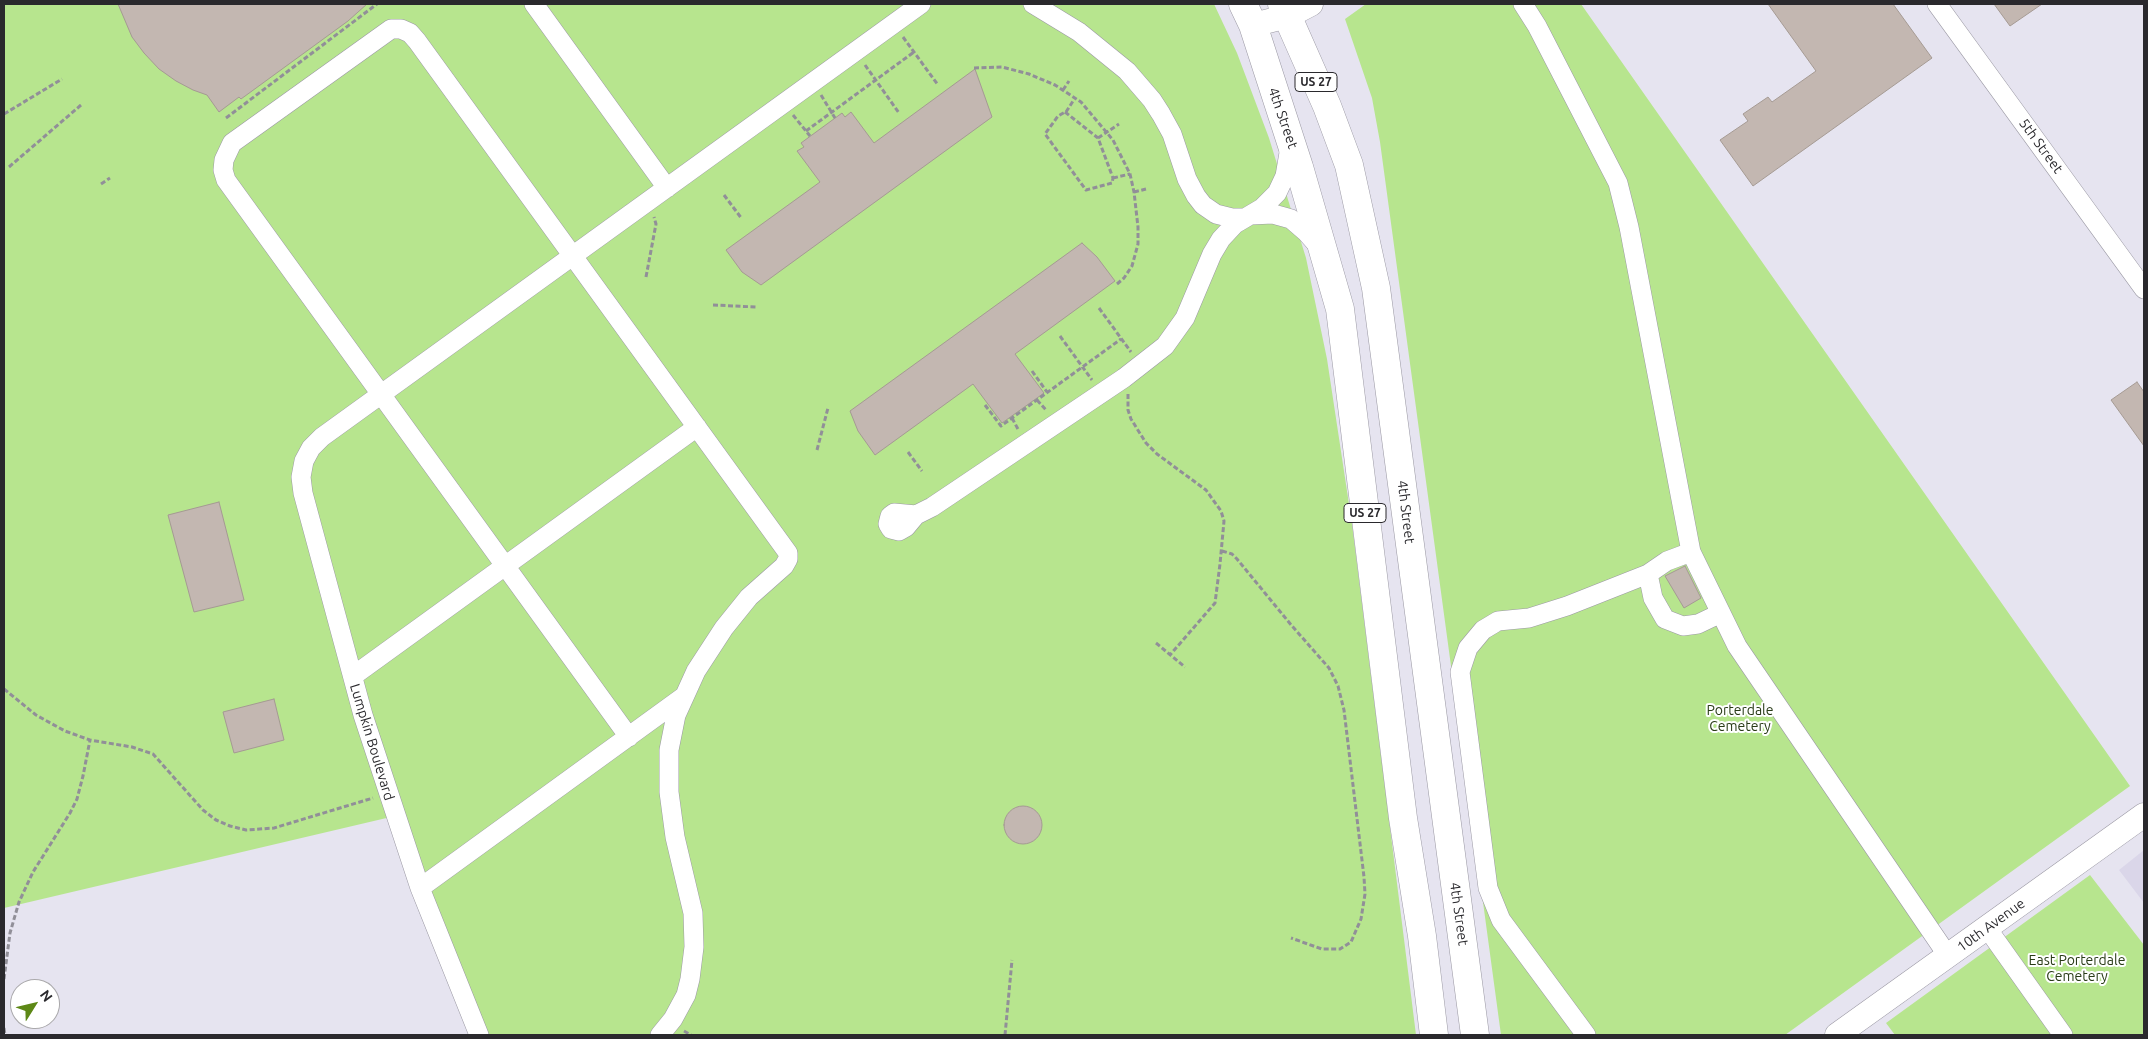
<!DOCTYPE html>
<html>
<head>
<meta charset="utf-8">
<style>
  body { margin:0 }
  #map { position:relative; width:2148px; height:1039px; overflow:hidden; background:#e6e4f0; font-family:Ubuntu,sans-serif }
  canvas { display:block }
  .frame { position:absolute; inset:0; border:5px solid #2a292d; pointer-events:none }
  .north { position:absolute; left:10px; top:979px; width:50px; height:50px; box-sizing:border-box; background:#fff; border:1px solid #aaa9ab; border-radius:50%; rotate:54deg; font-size:14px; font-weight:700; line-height:20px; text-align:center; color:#2a292d }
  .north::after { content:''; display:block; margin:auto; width:18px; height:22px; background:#5d8816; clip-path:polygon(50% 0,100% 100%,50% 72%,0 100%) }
</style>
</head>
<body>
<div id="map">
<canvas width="2148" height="1039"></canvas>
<div class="frame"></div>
<div class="north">N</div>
</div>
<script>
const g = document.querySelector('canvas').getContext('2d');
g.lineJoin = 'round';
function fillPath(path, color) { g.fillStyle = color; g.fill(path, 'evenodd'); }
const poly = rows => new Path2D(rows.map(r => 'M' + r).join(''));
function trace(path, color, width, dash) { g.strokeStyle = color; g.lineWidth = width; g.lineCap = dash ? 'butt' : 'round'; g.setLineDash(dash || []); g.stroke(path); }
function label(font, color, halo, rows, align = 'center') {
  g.font = font + ' Ubuntu,sans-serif'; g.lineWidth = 4; g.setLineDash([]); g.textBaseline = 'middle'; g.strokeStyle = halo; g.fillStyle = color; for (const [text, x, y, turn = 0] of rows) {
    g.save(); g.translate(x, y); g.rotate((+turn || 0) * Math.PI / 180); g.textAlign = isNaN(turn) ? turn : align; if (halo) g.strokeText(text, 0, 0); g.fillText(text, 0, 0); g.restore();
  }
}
const built = poly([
  [2144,850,2144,903,2119,870]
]);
const green = poly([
  [4,4,1214,4,1237,53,1269,138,1306,258,1327,359,1352,524,1416,1035,479,1035,395,816,4,908],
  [1366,4,1581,4,2130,786,1785,1035,1501,1035,1380,142,1372,98,1345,19],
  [2090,875,2144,945,2144,1035,1895,1035,1886,1023]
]);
const building = poly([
  [118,4,367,4,348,21,241,99,239,97,219,112,207,95,193,90,176,81,159,69,144,53,132,37,118,4],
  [1768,4,1893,4,1932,58,1753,186,1720,140,1748,121,1743,114,1768,97,1772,102,1816,71,1768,4],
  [1994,4,2042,4,2010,26,1994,4],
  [975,69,992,117,761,285,742,272,726,250,820,182,797,151,804,147,801,143,842,113,845,117,851,112,874,143,975,69],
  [1082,243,1097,257,1115,281,1015,354,1044,393,1002,423,973,384,875,455,858,431,850,411,1082,243],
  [2137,382,2144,392,2144,446,2111,400,2137,382],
  [219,502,244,600,194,612,168,515,219,502],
  [1685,566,1701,598,1684,608,1665,576,1685,566],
  [274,699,284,740,234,753,223,712,274,699],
  '1004 825a19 19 0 1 1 38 0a19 19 0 1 1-38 0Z'
]);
const path = poly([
  [903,37,938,85],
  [865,65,899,113],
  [974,68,1002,67,1029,74,1055,85,1081,102,1113,140,1130,174,1134,192,1138,227,1138,244,1132,266,1124,278,1117,284],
  [1063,90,1069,81],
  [821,95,835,118],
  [1065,112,1098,138,1113,178,1112,183,1086,190,1045,134,1058,116,1065,112],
  [1066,112,1075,98],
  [4,114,62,79],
  [793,115,810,136],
  [226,118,377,4],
  [806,131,914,52],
  [1098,138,1119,124],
  [9,167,81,105],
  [1113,178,1130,174],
  [101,184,110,178],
  [1134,192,1146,189],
  [724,195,742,219],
  [646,277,656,224,654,217],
  [713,305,756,307],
  [1099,308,1131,352],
  [1060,336,1092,380],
  [1032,371,1047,392],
  [1128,394,1128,410,1131,419,1146,443,1157,454,1206,490,1221,511,1224,521,1220,564,1215,603,1170,655],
  [1037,400,1046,410],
  [985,405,1001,426,1121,339],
  [1012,418,1019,431],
  [817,450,828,408],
  [908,452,922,471],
  [1222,551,1232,554,1237,559,1292,626,1329,668,1338,686,1344,710,1364,877,1365,894,1361,919,1351,942,1340,949,1322,949,1291,938],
  [1156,643,1185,667],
  [4,689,36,715,65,731,90,740,132,747,153,754,203,810,216,820,230,826,246,830,274,828,373,798],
  [4,979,10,933,19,902,33,872,70,813,77,799,83,776,90,740],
  [4,1028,5,1035],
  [684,1031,691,1035],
  [1005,1035,1012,960]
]);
const minor = poly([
  [534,4,667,188],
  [1033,4,1079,32,1127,71,1152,100,1161,114,1172,134,1187,179,1196,196,1203,205,1216,214,1232,218,1244,218],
  [1523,4,1537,26,1618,183,1629,227,1691,552,1737,646,1948,956],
  [1937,4,2144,289],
  [1251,215,1273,214,1291,219,1306,232,1320,248],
  [916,515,906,527,899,531,891,529,888,524,890,516,894,513,916,515,932,507,1124,378,1165,346,1185,318,1212,254,1221,239,1235,224,1262,208,1277,193,1285,176,1290,147],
  [1691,552,1667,561,1648,574,1653,598,1665,619,1683,626,1698,624,1721,613],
  [353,676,697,427],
  [629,737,226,180,223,170,224,160,232,143,391,29,401,29,410,33,417,41,788,553,788,559,784,566,749,597,724,628,696,671,676,715,669,750,669,792,675,837,693,913,694,947,690,979,686,995,673,1019,660,1035],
  [420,888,683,697],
  [1987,928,2063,1035],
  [479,1035,420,888,363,715,303,493,301,477,304,461,311,448,322,437,921,4],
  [1586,1035,1501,920,1488,888,1460,672,1468,648,1483,630,1498,621,1529,618,1567,606,1648,574]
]);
const major = poly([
  [1253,25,1288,16,1311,4],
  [1837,1035,2144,815]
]);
const highway = poly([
  [1243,4,1253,25,1299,167,1340,309,1403,818,1422,936,1434,1035],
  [1282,4,1327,106,1349,165,1376,288,1475,1035]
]);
const shields = [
  [1316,82,42],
  [1365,513,42]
];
const shieldNames = [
  ["US 27",1316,82],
  ["US 27",1365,513]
];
const streetNames = [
  ["4th Street",1283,118,71],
  ["5th Street",2041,146,54],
  ["4th Street",1406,512,83],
  ["Lumpkin Boulevard",372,742,73],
  ["4th Street",1459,914,82],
  ["10th Avenue",1991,925,-36]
];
const parkNames = [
  ["Porterdale",1740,710],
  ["Cemetery",1740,726],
  ["East Porterdale",2077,960],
  ["Cemetery",2077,976]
];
fillPath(built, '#dad6e9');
fillPath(green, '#b7e58e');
fillPath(building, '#c3b7b1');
trace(building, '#a59a93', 1);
trace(minor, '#9b99a4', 20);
trace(major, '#9b99a4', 25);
trace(highway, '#9b99a4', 29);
trace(path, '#918f98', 3, [5, 2.5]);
trace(minor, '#fff', 19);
trace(major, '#fff', 24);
trace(highway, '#fff', 28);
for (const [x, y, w] of shields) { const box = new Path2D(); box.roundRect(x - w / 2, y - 9.5, w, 19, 4); g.fillStyle = '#fff'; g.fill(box); trace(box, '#2a292d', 1); }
label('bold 12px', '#2a292d', null, shieldNames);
label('14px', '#2a292d', '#fff', streetNames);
label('14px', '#293b17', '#fff', parkNames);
</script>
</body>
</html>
